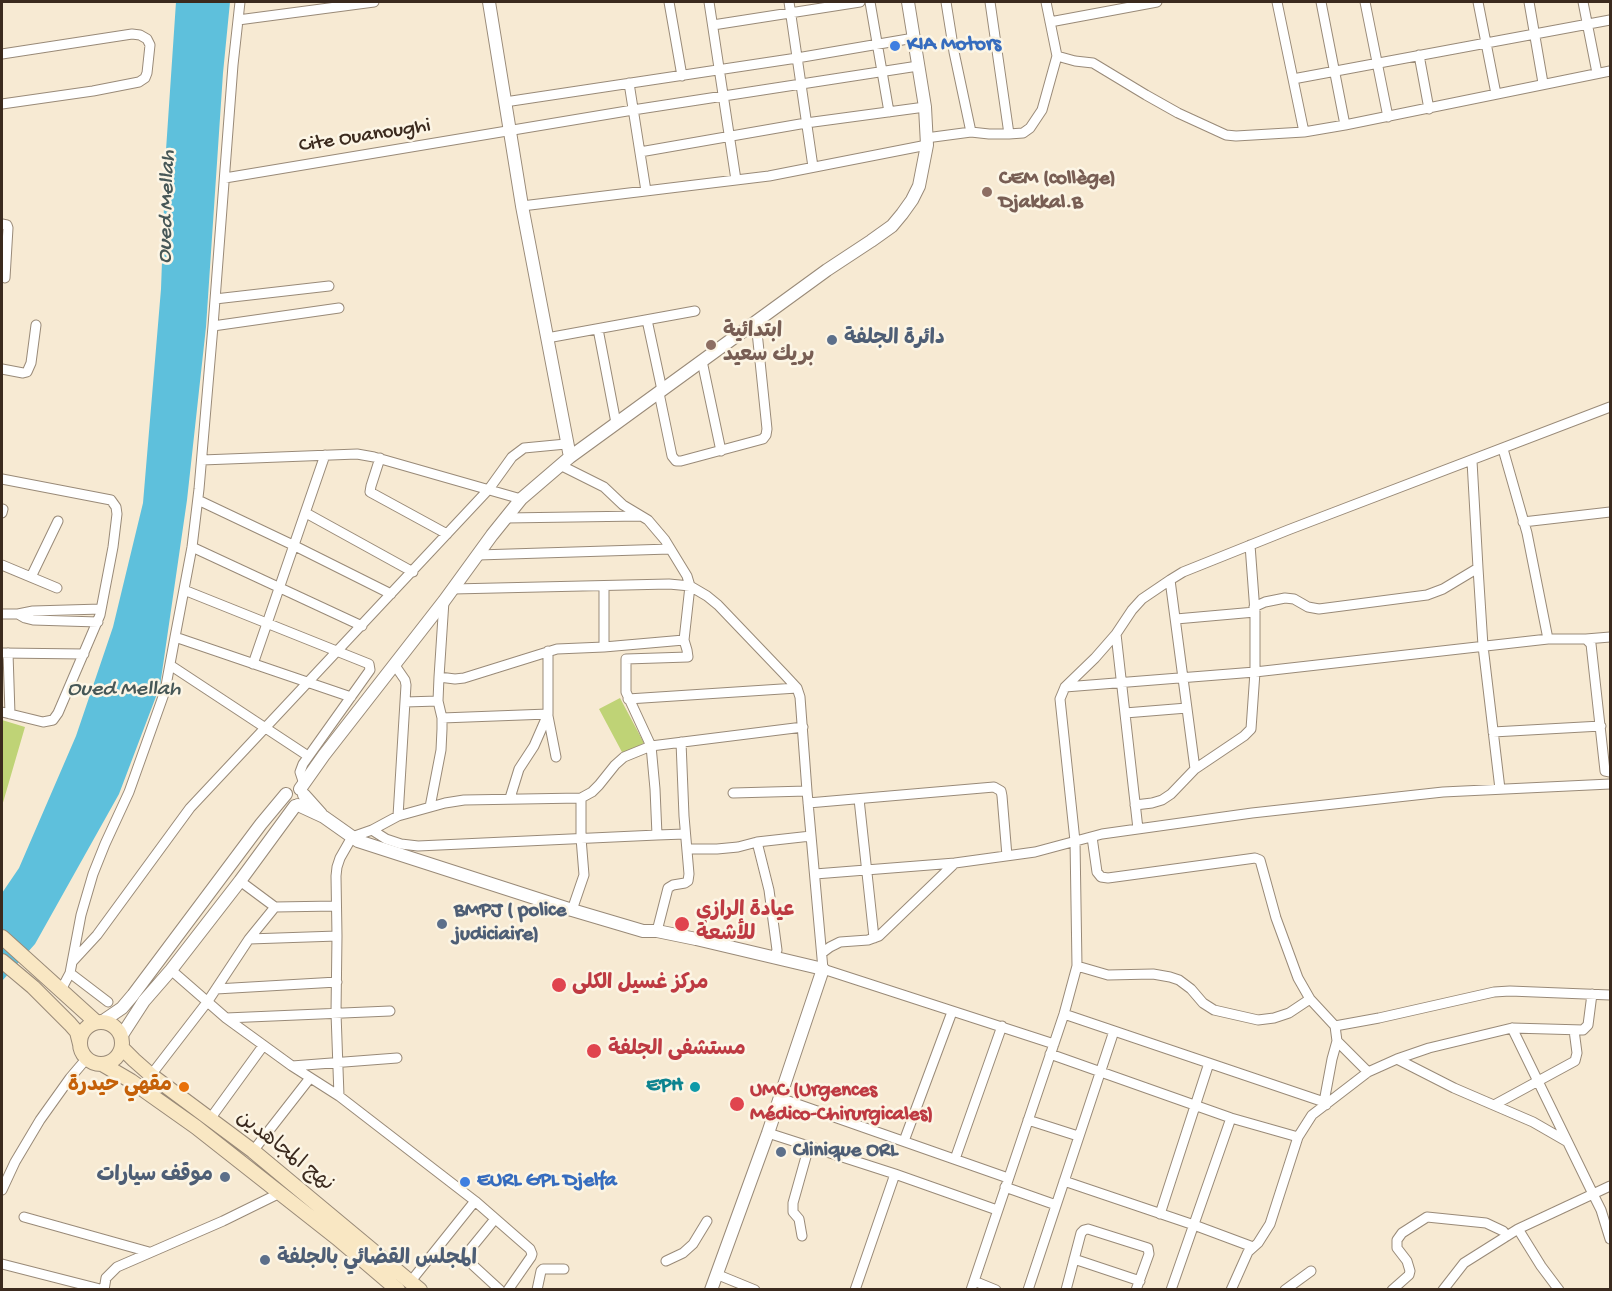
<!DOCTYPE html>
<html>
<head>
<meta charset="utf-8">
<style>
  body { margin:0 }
  #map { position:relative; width:1612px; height:1291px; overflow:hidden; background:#f7ead3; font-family:"Gochi Hand",sans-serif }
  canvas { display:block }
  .frame { position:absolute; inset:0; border:3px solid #3b2a1e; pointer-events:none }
</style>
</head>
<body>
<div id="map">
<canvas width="1612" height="1291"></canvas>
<div class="frame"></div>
</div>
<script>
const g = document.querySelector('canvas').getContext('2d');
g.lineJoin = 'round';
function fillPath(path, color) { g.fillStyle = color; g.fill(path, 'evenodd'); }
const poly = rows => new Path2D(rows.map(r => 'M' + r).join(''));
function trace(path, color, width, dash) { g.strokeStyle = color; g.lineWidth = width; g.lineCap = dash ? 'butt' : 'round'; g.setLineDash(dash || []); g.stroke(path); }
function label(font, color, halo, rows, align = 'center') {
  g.font = font + ' "Gochi Hand","Playpen Sans Arabic",sans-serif'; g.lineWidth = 5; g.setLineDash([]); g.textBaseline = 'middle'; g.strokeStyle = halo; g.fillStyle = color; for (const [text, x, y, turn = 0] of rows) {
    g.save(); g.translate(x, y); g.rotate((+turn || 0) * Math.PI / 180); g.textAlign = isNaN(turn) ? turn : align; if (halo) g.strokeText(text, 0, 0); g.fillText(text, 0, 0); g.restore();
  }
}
const green = poly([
  [620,698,644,743,623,754,599,709],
  [2,720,25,727,2,806]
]);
const water = poly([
  [176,2,230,2,223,73,206,327,187,500,160,686,119,794,35,944,2,981,2,893,19,868,76,736,113,627,143,503,161,289,166,150]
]);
const minor = poly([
  [669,2,682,76],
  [709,2,736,180],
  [789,2,813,167],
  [870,2,889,112],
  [946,2,954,52,971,132],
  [990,2,1009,134],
  [1277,2,1304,132],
  [1321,2,1345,125],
  [1365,2,1388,117],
  [1478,2,1496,94],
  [1529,2,1543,83],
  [1583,2,1597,73],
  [238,20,374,2],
  [1050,22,1157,2],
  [713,25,860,2],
  [2,54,132,34,140,35,147,39,150,45,147,73,145,78,139,82,93,91,2,104],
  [1419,55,1429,109],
  [1057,56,1075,61,1093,63,1146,95,1178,113,1226,135,1236,136,1304,132,1345,125,1610,71],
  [1293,79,1610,20],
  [629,83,646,191],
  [505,102,797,58,914,38],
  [926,138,971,132,989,134,1009,134,1023,133,1030,128,1042,110,1057,56,1046,2],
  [640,152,806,123,925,107],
  [225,178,633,110,918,66],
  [522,206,769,176,927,145],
  [2,224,7,225,8,228,5,278],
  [215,299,329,286],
  [647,320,662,390],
  [213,326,339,308],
  [598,329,616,423],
  [547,338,695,311],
  [702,361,721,451],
  [2,369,23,373,27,372,31,363,36,325],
  [659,393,672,456,676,461,681,461,763,439,766,435,767,429,756,322],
  [1503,449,1527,533,1548,639,1586,639,1610,637],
  [380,458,371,486,370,492,447,534],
  [202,460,357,454,374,457,521,499],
  [560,465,604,487,623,505,648,520,665,540,687,576,690,586,684,640],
  [2,479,111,500,116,507,117,514,113,547,100,615,58,713,53,720,43,722,2,712],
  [198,500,295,546,391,594],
  [2,513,3,509],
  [306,513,413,572],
  [506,518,641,516],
  [1523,522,1610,512],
  [192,547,362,626],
  [478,555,670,549],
  [2,565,57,588],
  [1478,568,1483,646,1500,789],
  [31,577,58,521],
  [1170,580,1195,769],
  [453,589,669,584,690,586,707,596,718,605,784,674,797,688,800,697,807,791,823,969,1054,1044],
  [184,590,369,664,370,670,303,764,300,772,304,784],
  [444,601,439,677,455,679,464,678,557,649,604,647],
  [1254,607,1265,602,1285,598,1294,599,1308,607,1319,609,1427,595,1443,589,1478,568,1472,461],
  [2,614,18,614,33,611,101,609],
  [18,614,25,618,33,620,98,622],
  [1176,619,1255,612],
  [1116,634,1138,829],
  [175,637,351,697],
  [1586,639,1591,644,1605,771,1610,772],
  [2,653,84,654],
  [8,653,10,714],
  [253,664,325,455],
  [394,664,405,680,406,685,398,816],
  [170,665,308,756],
  [1065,687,1255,672,1548,639],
  [628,699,797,688],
  [405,702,438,701],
  [1125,713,1187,708],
  [548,716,556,757],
  [442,718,548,714,548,651],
  [1493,732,1601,726],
  [733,793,807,791],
  [510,798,519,769,534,746,548,714],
  [859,799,874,938],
  [808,803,994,787,1001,791,1002,796,1007,856],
  [1135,805,1152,803,1162,800,1171,794,1195,769,1244,736,1251,729,1255,672,1255,612,1250,545],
  [430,807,441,750,442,729,442,718,438,701,439,677],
  [372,830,386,839,401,844,418,846,657,835,655,789,651,746,626,692,626,659,688,657,687,650,684,640,604,647,604,587],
  [657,835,685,834],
  [1092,837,1097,872,1101,877,1108,878,1248,859,1255,858,1260,860,1276,918,1298,978,1310,999,1335,1026,1337,1041,1332,1059,1324,1102],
  [757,842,811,836],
  [687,849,717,849,738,847,757,842,769,890,777,950,774,958],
  [815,874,955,863],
  [240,881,275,907,336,906],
  [572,910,584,875,581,838,581,798],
  [657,931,668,888,673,885,685,883,688,881,689,874,684,816,681,742],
  [337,936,336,876,337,867,340,858,352,837,372,830,398,816,445,803,464,800,581,798,592,792,599,785,615,765,624,757,651,746,803,727],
  [249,939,337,936,336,1013,339,1096],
  [822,953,830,947,840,942,868,940,879,936,955,863,1035,852,1102,834,1252,813,1443,792,1610,784],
  [73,961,97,935,190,808,489,489,512,457,524,448,566,444],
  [1077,966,1108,975,1153,974,1170,977,1179,980,1191,989,1203,1003,1214,1010,1258,1020,1274,1018,1289,1013,1310,999],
  [171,970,226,1018,292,1066,339,1096,475,1201,530,1249,532,1254,531,1257,508,1290],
  [70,973,108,1002],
  [216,989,337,982],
  [61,990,70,973,81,915,93,874,105,844,129,792,165,691,175,637,192,547,199,489,213,326,233,65,240,2],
  [1064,1014,1324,1102,1326,1105],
  [226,1018,390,1011],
  [1335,1026,1379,1018,1494,992,1510,991,1610,995],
  [1512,1028,1593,1194,1610,1186],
  [1337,1041,1368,1072],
  [1050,1054,1231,1118,1298,1137],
  [1397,1059,1454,1088,1533,1122,1566,1141],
  [292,1066,397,1058],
  [151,1075,208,1001,249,939,275,907],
  [780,1098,1008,1178],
  [1494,1105,1575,1061,1577,1053,1574,1030],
  [210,1119,263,1046],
  [1028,1120,1078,1136],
  [768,1133,895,1174,997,1210],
  [904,1141,952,1012],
  [253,1151,310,1078],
  [955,1159,1002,1026],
  [1064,1181,1194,1225,1253,1247],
  [1005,1187,1056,1205],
  [2,1190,15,1162,40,1120,70,1078,87,1058],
  [1160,1214,1209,1063],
  [24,1217,149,1252],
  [495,1219,464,1257,500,1290],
  [1518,1229,1541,1266,1559,1290],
  [802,1236,799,1219,793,1212,793,1203,809,1146],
  [1074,1259,1140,1281],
  [666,1261,683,1253,693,1244,707,1221],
  [2,1264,104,1290],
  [716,1274,755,1290],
  [411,1281,475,1201],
  [974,1281,996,1290],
  [104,1290,106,1278,117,1267,223,1221,280,1193],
  [537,1290,541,1271,543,1269,564,1269],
  [855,1290,895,1174],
  [971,1290,1064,1014,1077,966,1075,841,1060,699,1065,687,1095,658,1116,634,1132,610,1142,599,1170,580,1183,572,1288,530,1610,407],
  [1028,1290,1114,1031],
  [1066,1290,1081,1233,1084,1230,1088,1229,1148,1248,1149,1254,1136,1290],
  [1171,1290,1231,1118],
  [1231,1290,1248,1252,1258,1243,1270,1224,1298,1137,1312,1115,1368,1072,1397,1059,1429,1048,1512,1028,1583,1030,1588,1025,1592,994],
  [1285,1290,1311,1271],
  [1392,1290,1409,1275,1410,1271,1407,1261,1397,1248,1397,1240,1402,1233,1427,1217,1486,1223,1503,1231,1507,1236],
  [1443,1290,1464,1263,1518,1229,1593,1194,1601,1210,1610,1239]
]);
const tertiary = poly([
  [489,2,522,206,570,457],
  [300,789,324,755,444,601,492,535,521,499,570,457,827,270,871,241,892,226,902,214,912,200,919,186,927,145,925,107,908,2],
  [304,795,321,814],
  [298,805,324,817,358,841,572,910,643,931,657,931,696,939,823,969,768,1133,711,1290],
  [103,1021,122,1008,133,995,261,824,286,794],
  [122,1035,144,1001,171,970,240,881,295,806]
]);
const secondary = poly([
  [2,937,96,1022],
  [2,961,33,987,70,1024,77,1032,80,1044],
  '80 1043a21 21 0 1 1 42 0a21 21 0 1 1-42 0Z',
  [122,1048,134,1060,151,1075,253,1151,420,1290],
  [102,1064,131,1081,196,1127,337,1238,398,1290]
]);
const markers = [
  [895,46,6,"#3f7fe0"],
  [987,192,6,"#8d6e63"],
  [832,340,6,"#5c6f8a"],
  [711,345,6,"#8d6e63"],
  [442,924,6,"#5c6f8a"],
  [682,924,8,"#e0444e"],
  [559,985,8,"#e0444e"],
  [594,1051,8,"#e0444e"],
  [184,1087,6,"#e8710a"],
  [695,1087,6,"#0f9aa8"],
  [737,1104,8,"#e0444e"],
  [781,1152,6,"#5c6f8a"],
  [225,1177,6,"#5c6f8a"],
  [465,1182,6,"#3f7fe0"],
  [265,1260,6,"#5c6f8a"]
];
const shopNames = [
  ["KIA Motors",907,46],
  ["EURL GPL Djelfa",477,1182]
];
const streetNames = [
  ["Cite Ouanoughi",365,137,-9],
  ["نهج المجاهدين",284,1152,38]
];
const educationNames = [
  ["CEM (collège)",999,180],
  ["Djakkal.B",999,204],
  ["ابتدائية",723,333],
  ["بريك سعيد",723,357]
];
const serviceNames = [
  ["دائرة الجلفة",844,340],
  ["BMPJ ( police",454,912],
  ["judiciaire)",454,936],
  ["Clinique ORL",793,1152],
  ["موقف سيارات",213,1177,"right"],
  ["المجلس القضائي بالجلفة",277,1260]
];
const healthNames = [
  ["عيادة الرازي",696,912],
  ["للأشعة",696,936],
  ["مركز غسيل الكلى",572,985],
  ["مستشفى الجلفة",608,1051],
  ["UMC (Urgences",750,1092],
  ["Médico-Chirurgicales)",750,1116]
];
const foodNames = [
  ["مقهي حيدرة",172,1087]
];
const cultureNames = [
  ["EPH",683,1087]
];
const waterNames = [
  ["Oued Mellah",168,207,-88],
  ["Oued Mellah",124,691]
];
fillPath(green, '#bfd376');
fillPath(water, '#5ec0dc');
trace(minor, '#998a78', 11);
trace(tertiary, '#998a78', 14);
trace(secondary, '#998a78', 16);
trace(minor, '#fff', 9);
trace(tertiary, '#fff', 12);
trace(secondary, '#f9e7c3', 14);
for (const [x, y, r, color] of markers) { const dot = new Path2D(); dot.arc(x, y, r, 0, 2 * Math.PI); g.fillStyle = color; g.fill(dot); trace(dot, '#fcf5e5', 2); }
label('bold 21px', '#366cbe', '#fcf5e5', shopNames, 'left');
label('21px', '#3b2a1e', '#fcf5e5', streetNames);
label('bold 21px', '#785e54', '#fcf5e5', educationNames, 'left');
label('bold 21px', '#4e5e75', '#fcf5e5', serviceNames, 'left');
label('bold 21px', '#be3a42', '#fcf5e5', healthNames, 'left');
label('bold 21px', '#c56008', '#fcf5e5', foodNames, 'right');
label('bold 21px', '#0d838f', '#fcf5e5', cultureNames, 'right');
label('italic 22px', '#465757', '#fcf5e5', waterNames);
</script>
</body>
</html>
